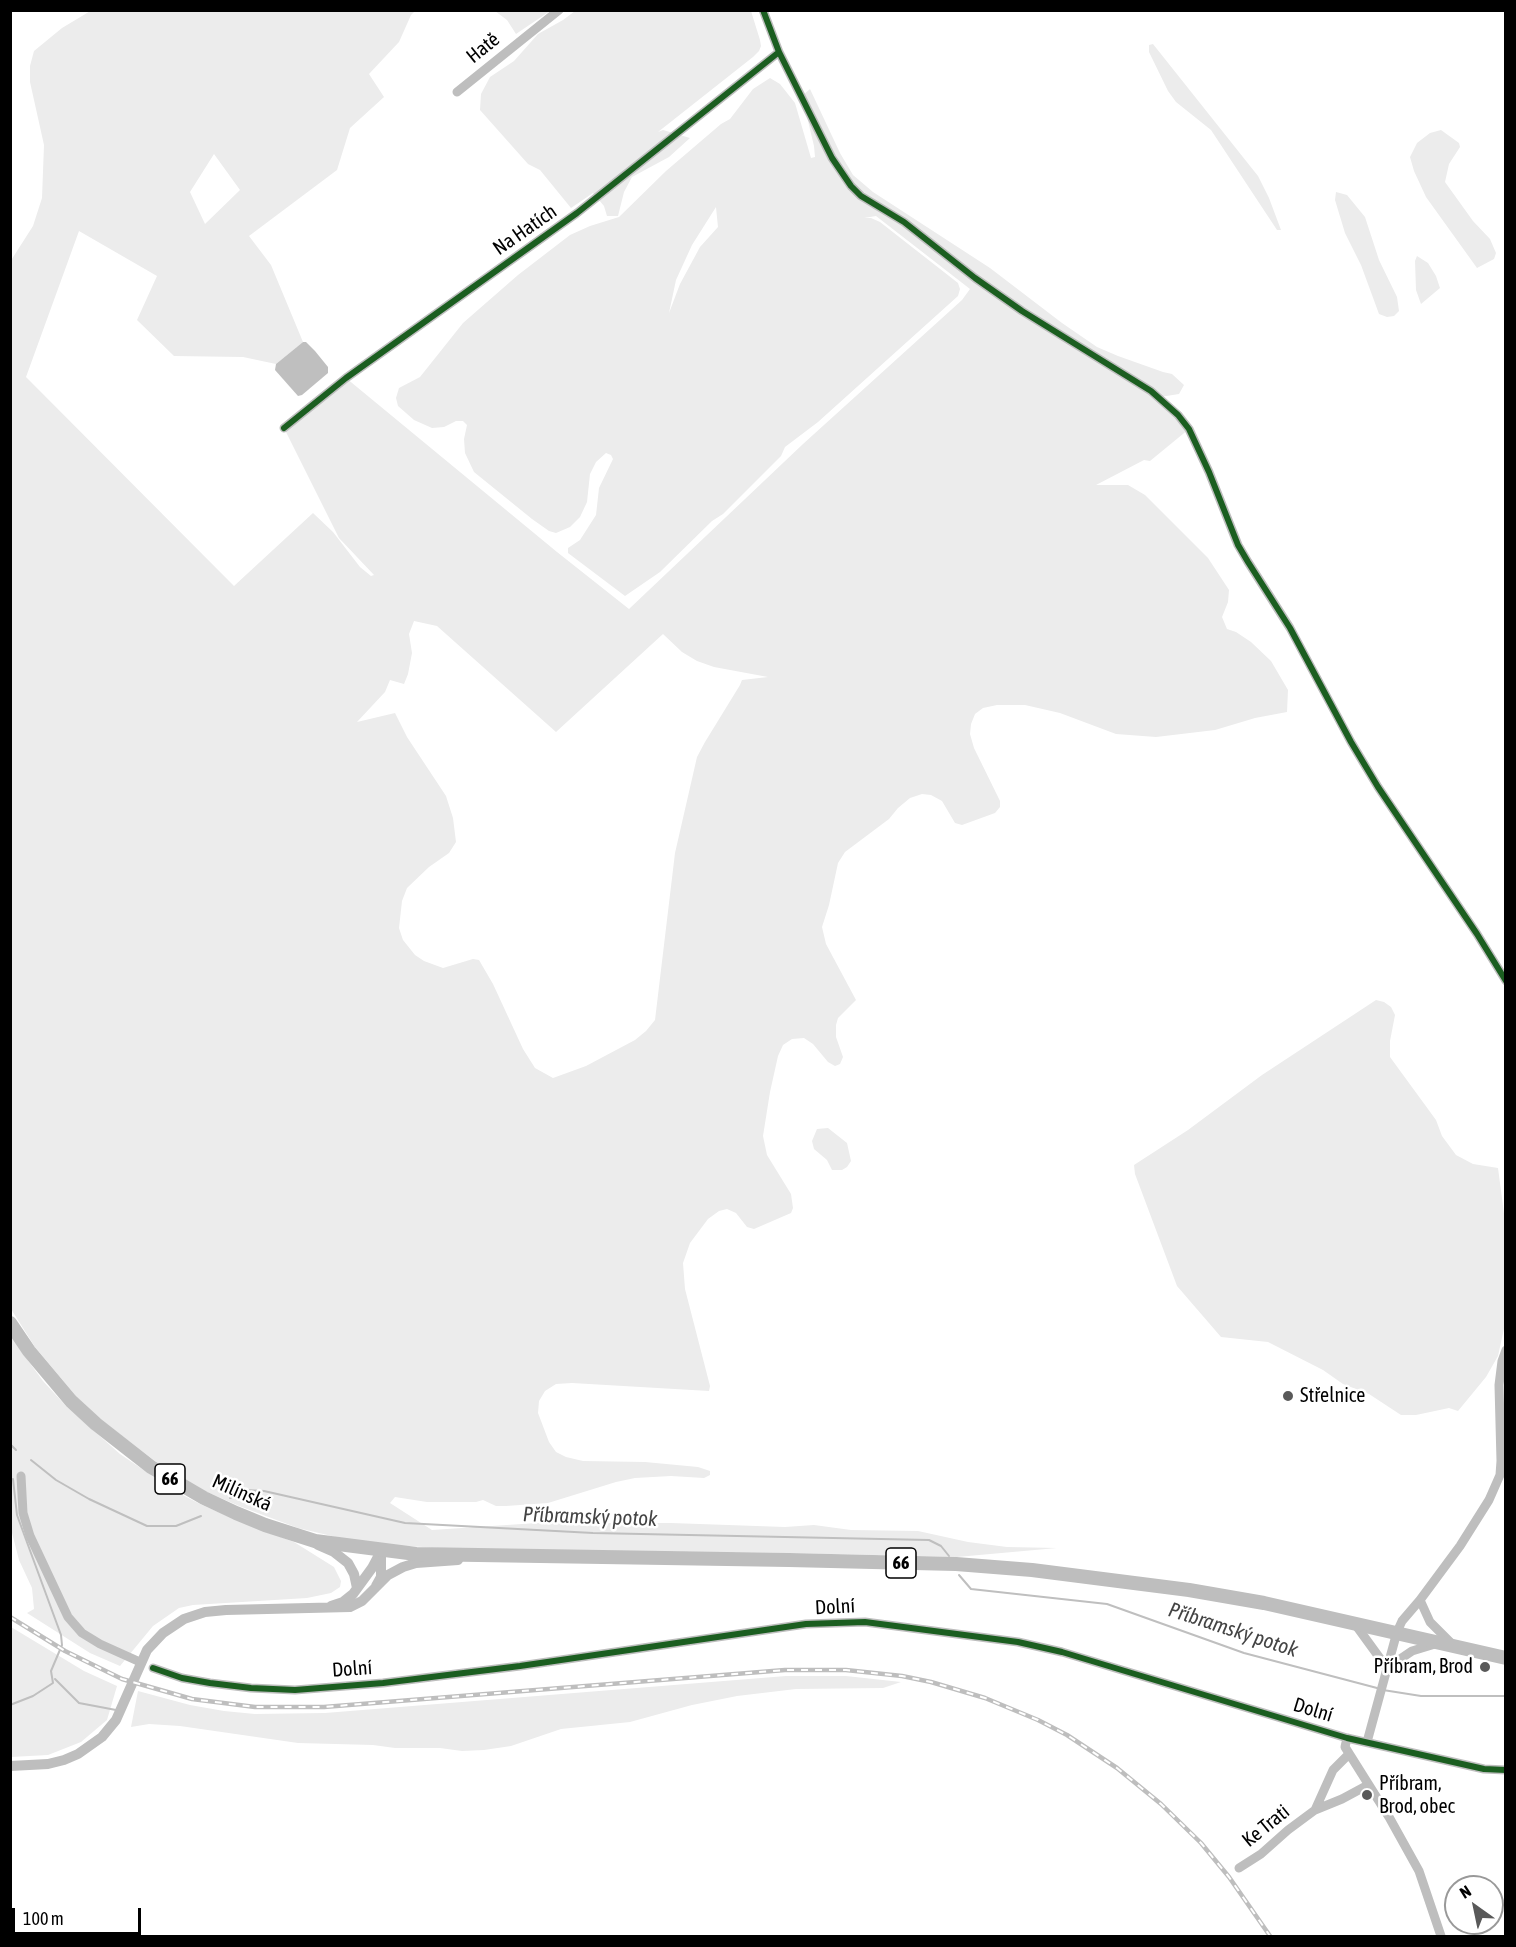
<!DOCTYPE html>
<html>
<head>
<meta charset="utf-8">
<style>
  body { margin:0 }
  #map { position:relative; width:1516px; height:1947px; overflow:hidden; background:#fff; font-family:"Asap Condensed",sans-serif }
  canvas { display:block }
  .frame { position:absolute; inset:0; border:12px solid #000; pointer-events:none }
  .north { position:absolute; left:1444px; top:1875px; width:60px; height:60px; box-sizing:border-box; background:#fff; border:2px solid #999; border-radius:50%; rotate:327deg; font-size:16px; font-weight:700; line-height:24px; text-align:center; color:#000 }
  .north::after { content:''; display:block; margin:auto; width:21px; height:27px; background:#595959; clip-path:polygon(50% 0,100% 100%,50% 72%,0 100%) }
  .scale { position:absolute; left:12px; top:1908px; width:129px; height:27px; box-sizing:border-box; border:3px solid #000; border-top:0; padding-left:8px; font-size:18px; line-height:21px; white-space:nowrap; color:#000; -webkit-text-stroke:4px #fff; paint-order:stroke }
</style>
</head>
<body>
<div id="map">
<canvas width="1516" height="1947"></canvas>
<div class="frame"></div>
<div class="north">N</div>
<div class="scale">100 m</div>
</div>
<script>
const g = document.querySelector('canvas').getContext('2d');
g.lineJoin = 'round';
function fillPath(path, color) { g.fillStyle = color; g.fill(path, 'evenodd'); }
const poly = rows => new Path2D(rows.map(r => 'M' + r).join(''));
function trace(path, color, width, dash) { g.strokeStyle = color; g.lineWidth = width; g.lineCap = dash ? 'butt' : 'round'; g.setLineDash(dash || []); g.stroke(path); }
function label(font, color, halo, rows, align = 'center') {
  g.font = font + ' "Asap Condensed",sans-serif'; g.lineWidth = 5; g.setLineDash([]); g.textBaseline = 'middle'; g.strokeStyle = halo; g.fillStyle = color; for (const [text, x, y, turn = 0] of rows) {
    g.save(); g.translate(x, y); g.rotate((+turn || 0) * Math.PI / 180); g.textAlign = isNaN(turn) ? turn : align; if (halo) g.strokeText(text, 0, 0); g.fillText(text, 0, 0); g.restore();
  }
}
const green = poly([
  [92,10,415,11,411,15,399,42,369,74,384,97,350,128,337,170,249,236,271,265,303,342,276,364,243,357,174,356,137,320,157,276,79,231,26,377,234,586,313,513,333,532,360,567,371,576,374,575,339,538,284,428,346,378,557,552,629,609,803,444,962,300,970,289,876,216,864,218,871,218,880,222,958,283,960,289,958,296,818,422,785,447,781,456,723,514,712,521,660,572,625,596,568,553,568,548,580,540,596,515,599,488,613,459,611,455,606,453,596,462,590,474,587,502,580,517,570,527,556,533,549,531,532,519,474,472,465,453,464,439,467,425,463,421,456,421,444,427,432,428,414,420,398,406,396,398,399,388,420,377,463,323,518,275,570,235,590,226,619,217,666,171,721,124,730,119,753,89,770,78,780,84,795,103,811,158,815,157,814,146,802,96,810,89,840,153,853,175,873,192,990,268,1062,323,1097,347,1118,356,1163,372,1172,374,1184,385,1179,394,1160,397,1189,429,1150,461,1144,460,1096,485,1128,485,1145,495,1208,558,1229,590,1228,602,1222,617,1227,629,1236,632,1251,642,1271,661,1288,690,1287,712,1255,718,1215,730,1156,737,1116,734,1060,713,1025,705,997,705,983,708,975,714,971,724,970,734,974,748,1000,801,1000,807,995,813,962,825,955,823,942,801,931,795,922,794,910,798,898,808,889,819,845,852,838,863,829,905,822,927,826,944,856,1000,838,1018,836,1025,836,1037,843,1057,840,1064,835,1066,828,1062,813,1044,804,1038,792,1039,783,1045,778,1056,770,1092,763,1136,767,1155,791,1194,793,1208,791,1213,754,1229,747,1227,736,1213,727,1209,719,1211,708,1219,690,1243,683,1263,685,1289,710,1386,709,1391,572,1383,556,1384,545,1391,539,1401,538,1413,549,1442,556,1452,566,1457,583,1461,645,1462,698,1467,710,1471,710,1475,704,1478,671,1476,635,1478,616,1482,548,1503,506,1506,496,1506,483,1500,476,1502,427,1502,395,1497,390,1503,432,1530,537,1523,671,1523,785,1527,814,1525,851,1530,918,1531,968,1542,1007,1547,1057,1548,957,1557,789,1553,478,1550,387,1545,340,1538,298,1528,239,1506,207,1492,155,1461,100,1419,76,1396,35,1347,11,1309,10,262,33,226,42,198,44,145,30,82,30,66,34,51,62,28],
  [214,154,240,190,205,224,190,192],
  [716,207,718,227,700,247,680,284,669,313,676,280,692,245],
  [414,621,437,626,556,732,663,634,682,652,697,661,714,667,768,677,742,680,740,685,705,742,697,757,675,853,655,1020,646,1031,635,1040,586,1066,553,1078,535,1068,523,1049,493,984,479,960,473,959,443,968,424,961,415,955,403,940,399,928,402,901,407,888,429,867,449,853,456,842,453,818,446,796,407,737,395,713,357,722,385,692,390,680,404,684,408,674,412,653,409,634],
  [495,11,550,11,516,34,507,20],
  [575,11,751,11,760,40,761,46,759,51,753,57,658,132,663,130,690,138,669,157,632,177,624,192,618,216,607,216,604,206,593,193,571,208,540,170,528,164,480,110,481,94,490,77,514,61,538,34,563,20],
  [1153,44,1258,176,1269,198,1281,230,1277,230,1211,130,1176,102,1168,91,1149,52,1149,45],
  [1441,130,1459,143,1460,147,1449,164,1445,182,1473,221,1490,239,1496,253,1494,259,1477,268,1426,197,1414,171,1410,157,1417,143,1430,133],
  [1336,192,1347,195,1365,217,1379,260,1397,297,1399,311,1394,316,1387,317,1379,314,1361,265,1345,233,1335,200],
  [1417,256,1428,263,1436,276,1440,288,1421,304,1416,290,1415,261],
  [1376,1000,1384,1002,1391,1007,1395,1015,1390,1041,1390,1057,1436,1120,1442,1136,1456,1155,1473,1164,1498,1168,1506,1229,1505,1324,1498,1356,1486,1377,1458,1411,1449,1408,1416,1415,1401,1415,1369,1394,1343,1384,1323,1370,1268,1342,1221,1337,1177,1286,1135,1174,1134,1165,1188,1130,1262,1075],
  [828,1128,847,1143,851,1161,847,1167,842,1170,832,1170,827,1160,814,1149,812,1141,817,1129],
  [10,1336,43,1381,66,1406,120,1454,173,1490,200,1504,234,1519,294,1542,334,1567,341,1581,340,1587,331,1593,307,1598,193,1605,179,1608,153,1626,120,1666,90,1653,27,1613,34,1609,32,1588,19,1560,10,1525],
  [11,1627,84,1671,117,1686,107,1720,81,1742,48,1755,11,1757],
  [786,1676,846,1676,901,1682,883,1688,796,1689,737,1696,692,1705,630,1722,561,1729,511,1746,484,1750,462,1751,440,1748,395,1748,373,1745,298,1743,180,1726,149,1724,131,1727,138,1691,190,1705,224,1711,255,1714,325,1713]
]);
const water = poly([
  [303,342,306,342,315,351,328,367,328,373,302,395,298,396,275,370,276,364]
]);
const stream = poly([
  [10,1444,16,1450],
  [31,1460,56,1480,89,1499,147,1526,176,1526,201,1516],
  [230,1498,245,1490,264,1491,405,1523,593,1533,929,1540,941,1546,949,1556],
  [959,1575,971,1589,1107,1604,1244,1653,1377,1688],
  [55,1679,79,1703,116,1710],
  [1383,1690,1421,1696,1506,1696],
  [10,1705,33,1696,53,1683,51,1671,62,1645,61,1635,17,1515,13,1479]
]);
const minor = poly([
  [763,10,779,52,832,158,851,186,861,196,904,222,975,278,1022,311,1151,391,1178,415,1189,429,1209,472,1238,545,1248,562,1290,628,1351,742,1378,787,1477,934,1506,981],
  [457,92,559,10],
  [284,428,346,378,577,213,779,52],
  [21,1476,23,1513,30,1536,68,1617,82,1633,100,1644,140,1662],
  [1420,1600,1430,1622,1451,1643],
  [1355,1624,1387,1668],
  [153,1668,182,1678,210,1683,251,1688,295,1690,383,1683,520,1666,806,1624,865,1622,1018,1642,1062,1652,1347,1738,1484,1769,1506,1770],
  [1387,1668,1412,1651,1435,1644],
  [1347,1738,1345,1747,1389,1817,1419,1871,1441,1936],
  [1367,1742,1397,1632,1402,1621,1420,1600,1460,1546,1489,1500,1500,1475,1501,1461,1499,1385,1502,1361,1506,1350],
  [1315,1810,1333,1770,1349,1754],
  [1239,1868,1261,1854,1288,1830,1315,1810,1342,1799,1368,1785]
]);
const tertiary = poly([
  [318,1545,334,1552,348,1563,354,1574,357,1588],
  [376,1586,381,1577,381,1551],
  [331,1606,343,1602,353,1594,372,1568,381,1551],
  [10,1766,48,1764,64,1760,78,1754,102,1737,116,1720,147,1650,163,1633,184,1619,205,1612,226,1610,350,1607,362,1601,388,1575,403,1567,416,1563,458,1560]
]);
const primary = poly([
  [10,1323,29,1351,71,1401,96,1424,151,1467,204,1498,236,1513,265,1525,315,1541,416,1554,789,1560,956,1564,1032,1570,1189,1590,1264,1603,1506,1658]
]);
const rail = poly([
  [10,1617,65,1651,122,1679,192,1699,255,1707,324,1707,785,1670,846,1670,902,1676,931,1682,985,1698,1038,1720,1067,1735,1117,1768,1161,1804,1201,1843,1229,1877,1270,1936]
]);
const cycleway = poly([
  [763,10,779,52,832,158,851,186,861,196,904,222,975,278,1022,311,1151,391,1178,415,1189,429,1209,472,1238,545,1248,562,1290,628,1351,742,1378,787,1477,934,1506,981],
  [284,428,346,378,577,213,779,52],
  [153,1668,182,1678,210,1683,251,1688,295,1690,383,1683,520,1666,806,1624,865,1622,1018,1642,1062,1652,1347,1738,1484,1769,1506,1770]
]);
const markers = [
  [1288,1396,6,"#595959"],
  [1485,1667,6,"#595959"],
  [1367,1795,6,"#595959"]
];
const shields = [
  [170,1479,30],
  [901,1563,30]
];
const shieldNames = [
  ["66",170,1479],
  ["66",901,1563]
];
const streetNames = [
  ["Hatě",483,48,-39],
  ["Na Hatích",525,230,-35],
  ["Milínská",242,1493,24],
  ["Dolní",835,1607,-3],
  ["Dolní",352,1669,-4],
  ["Dolní",1313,1710,17],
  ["Ke Trati",1266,1826,-39]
];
const poiNames = [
  ["Střelnice",1300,1396],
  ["Příbram, Brod",1473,1667,"right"],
  ["Příbram,",1379,1784],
  ["Brod, obec",1379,1807]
];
const waterNames = [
  ["Příbramský potok",590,1517,2],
  ["Příbramský potok",1233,1630,18]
];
fillPath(green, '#ececec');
fillPath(water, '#bfbfbf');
trace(stream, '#bfbfbf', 2);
trace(minor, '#bebebe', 9);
trace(tertiary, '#bebebe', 10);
trace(primary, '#bebebe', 14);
trace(rail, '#bebebe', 4.5);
trace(rail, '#fff', 2, [7]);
trace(cycleway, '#1b5e20', 6);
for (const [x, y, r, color] of markers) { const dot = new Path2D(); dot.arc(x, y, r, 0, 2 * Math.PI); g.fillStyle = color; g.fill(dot); trace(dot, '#fff', 2); }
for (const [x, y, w] of shields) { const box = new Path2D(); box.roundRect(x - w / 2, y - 15, w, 30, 4.5); g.fillStyle = '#fff'; g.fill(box); trace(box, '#000', 1.5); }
label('bold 18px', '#000', null, shieldNames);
label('20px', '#000', '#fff', streetNames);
label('20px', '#000', '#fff', poiNames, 'left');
label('italic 21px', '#444', '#fff', waterNames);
</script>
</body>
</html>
